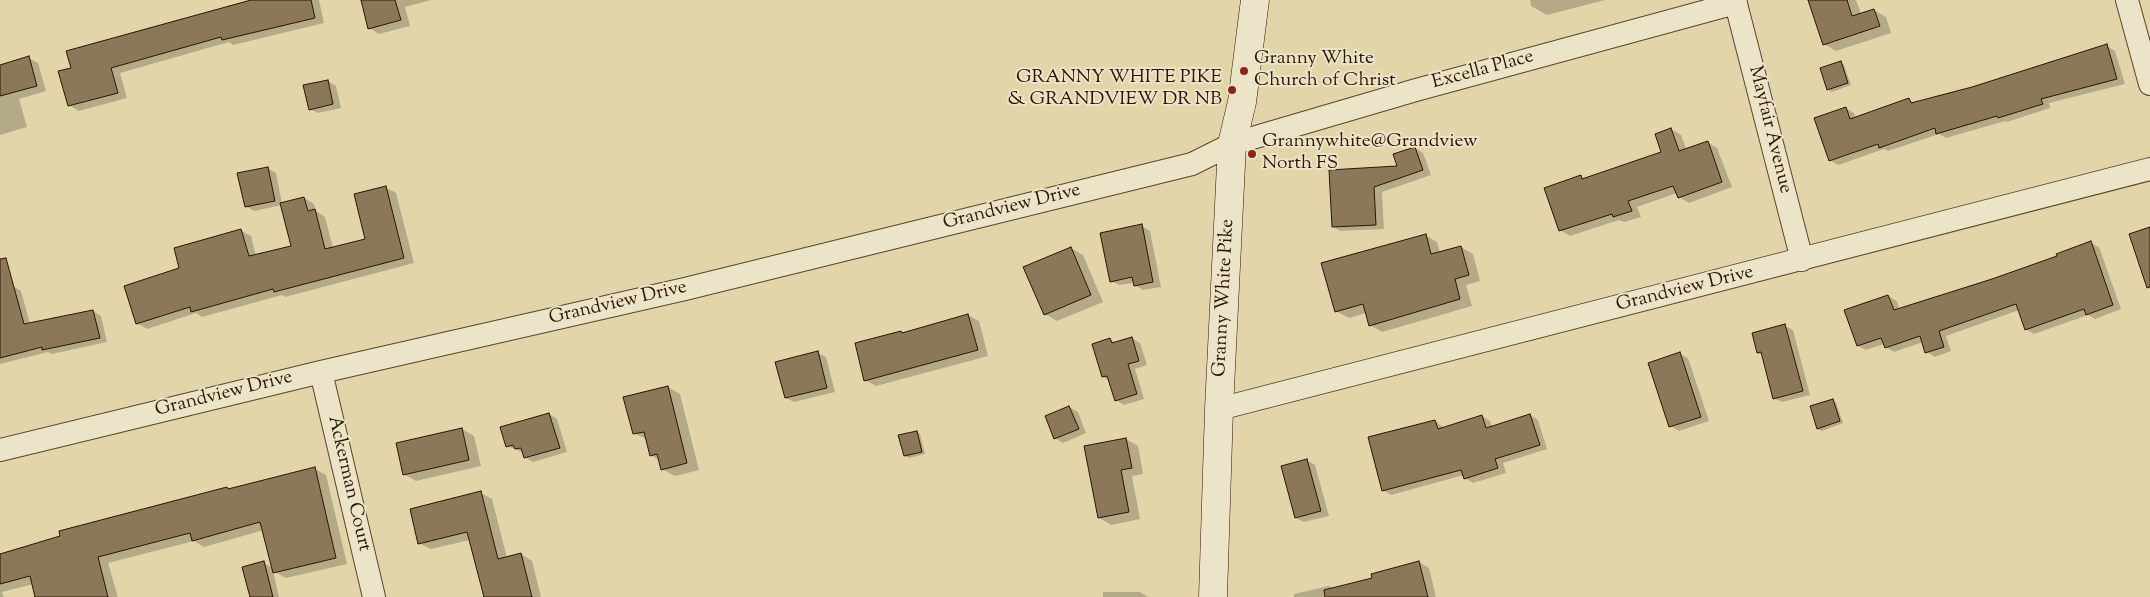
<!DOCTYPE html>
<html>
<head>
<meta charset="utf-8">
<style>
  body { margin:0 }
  canvas { display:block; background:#e2d5aa }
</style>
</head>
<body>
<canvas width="2150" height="597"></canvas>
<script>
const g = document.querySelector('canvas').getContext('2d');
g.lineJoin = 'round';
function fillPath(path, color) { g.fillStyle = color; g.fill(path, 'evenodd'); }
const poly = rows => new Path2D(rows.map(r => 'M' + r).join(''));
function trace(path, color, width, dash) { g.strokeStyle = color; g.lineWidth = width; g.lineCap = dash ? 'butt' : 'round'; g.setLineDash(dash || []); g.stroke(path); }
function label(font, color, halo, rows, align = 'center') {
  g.font = font + ' "Sorts Mill Goudy",serif'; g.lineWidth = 4; g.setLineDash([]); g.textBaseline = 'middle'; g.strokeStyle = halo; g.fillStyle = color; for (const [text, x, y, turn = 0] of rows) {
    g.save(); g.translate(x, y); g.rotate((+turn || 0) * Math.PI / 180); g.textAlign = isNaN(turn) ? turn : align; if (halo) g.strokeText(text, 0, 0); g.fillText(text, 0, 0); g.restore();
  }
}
const shadow = poly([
  [256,0,319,0,324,23,233,45,229,42,120,73,127,98,79,111,69,105,72,69],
  [362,0,431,0,405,7,410,26,379,34,369,28],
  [1530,0,1605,0,1547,15,1531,6],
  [1809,0,1856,0,1861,14,1874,10,1886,17,1891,33,1836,51,1824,44],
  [2107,46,2115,51,2125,84,2049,103,2050,108,2007,122,2005,121,1946,138,1939,134,1888,151,1884,149,1838,165,1830,160,1845,108,1854,113,1856,119,1909,100,1915,103,1972,88],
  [29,58,38,63,46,91,19,99,27,127,0,135,0,66],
  [1841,62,1844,65,1851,85,1832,92,1828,89],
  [328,81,336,86,341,108,318,113,310,109],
  [1671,129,1681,135,1686,149,1707,142,1717,148,1732,187,1689,203,1679,197,1677,193,1637,207,1641,217,1624,222,1619,220,1570,236,1560,230,1581,177,1585,179,1663,153],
  [1415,148,1423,153,1431,175,1382,192,1384,229,1341,231,1333,227,1330,171,1398,168],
  [267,168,276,173,282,204,304,198,314,204,316,211,325,217,333,248,367,240,385,187,396,193,414,263,285,297,282,295,202,317,196,313,147,329,137,323,181,269,240,230,251,236,256,256,293,247,282,205,254,211,246,206],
  [1142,226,1150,231,1161,287,1143,290,1135,285,1134,283,1119,285,1111,281],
  [1425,235,1437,242,1440,253,1461,247,1473,254,1480,281,1466,285,1472,306,1382,332,1370,325,1366,313,1349,318,1336,311],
  [2091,243,2099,247,2121,309,2095,319,2088,315,2034,334,2026,329,2019,310,1946,336,1951,351,1935,357,1927,352,1923,342,1894,352,1886,347,1884,344,1866,350,1858,346,1888,296,1897,301,1899,309,2059,257],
  [1071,248,1083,255,1103,302,1057,321,1045,314],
  [13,286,21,291,30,324,93,311,101,316,107,342,52,354,48,352,0,364,0,289],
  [968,315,979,321,988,356,876,386,865,380,903,334],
  [1785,326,1793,330,1810,395,1782,402,1774,398,1763,355,1758,353],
  [1132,338,1140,343,1147,365,1135,369,1144,399,1124,405,1116,400,1109,380,1103,377,1110,339,1116,343],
  [818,353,826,357,835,392,794,402,786,398],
  [1680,354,1688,358,1709,421,1679,431,1670,426],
  [668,387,680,394,699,470,675,476,662,469,660,461,651,455,648,440,634,433],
  [1833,400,1836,403,1843,423,1822,431,1818,429,1812,407],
  [1069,407,1078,412,1086,433,1063,443,1055,438],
  [549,414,557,419,567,452,533,462,525,457,524,453,507,446],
  [1530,415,1538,420,1547,449,1503,463,1506,473,1473,483,1465,478,1464,475,1391,495,1383,490,1435,421,1444,428,1482,416,1490,421,1492,427],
  [462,429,474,436,481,466,416,481,404,474],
  [916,432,920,434,925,454,909,458,905,456],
  [1126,439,1138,446,1143,474,1132,476,1140,519,1111,525,1099,518],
  [1307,460,1315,465,1329,516,1304,522,1296,518],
  [315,469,326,475,347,564,286,578,273,571,279,597,251,597,264,563,273,568,264,530,204,547,194,541,108,563,118,597,36,597,33,584,2,592,4,597,0,597,0,555,227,488,230,489],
  [481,493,492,499,507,558,521,554,532,561,541,597,485,597,470,540,431,549,419,543],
  [1419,562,1429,568,1436,597,1294,597,1294,594,1329,586,1334,589,1374,579],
  [1103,592,1140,592,1148,597,1103,597]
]);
const building = poly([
  [251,0,311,0,315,18,222,40,221,37,111,68,118,93,68,106,58,71,71,68,66,51,251,0],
  [361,0,395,0,401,20,368,29,361,0],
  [1808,0,1847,0,1852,16,1874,9,1880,26,1823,45,1808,0],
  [2107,44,2117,79,2041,99,2043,104,1998,118,1997,116,1936,134,1935,128,1879,148,1878,144,1829,161,1814,118,1846,107,1850,119,1909,98,1911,103,1972,87,2107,44],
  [29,56,37,86,0,96,0,65,29,56],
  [1841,61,1848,83,1827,90,1820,68,1841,61],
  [328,80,333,104,309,110,303,85,328,80],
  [1671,128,1679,151,1708,141,1722,182,1678,198,1673,186,1628,201,1632,211,1613,217,1612,214,1559,231,1544,188,1581,175,1582,179,1661,152,1655,134,1671,128],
  [1415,147,1423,170,1374,187,1376,225,1332,227,1329,170,1397,166,1393,154,1415,147],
  [268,167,275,201,245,207,237,173,268,167],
  [386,186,404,258,274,292,273,289,191,312,190,307,136,324,124,286,179,268,174,248,241,229,249,256,291,246,280,203,304,197,308,211,315,209,325,249,365,239,354,194,386,186],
  [1142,224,1153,282,1134,286,1132,277,1110,282,1100,233,1142,224],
  [2150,227,2150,287,2147,288,2129,234,2150,227],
  [1426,234,1431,254,1461,246,1469,275,1455,279,1460,299,1369,326,1363,304,1335,312,1321,263,1426,234],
  [2091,241,2113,305,2086,315,2084,309,2025,330,2016,304,1939,331,1944,347,1925,353,1920,336,1885,348,1881,338,1857,346,1844,310,1888,295,1894,310,1992,279,2057,256,2056,254,2091,241],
  [1071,247,1091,295,1044,315,1023,267,1071,247],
  [6,258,24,324,93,310,100,338,42,350,42,347,0,358,0,259,6,258],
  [968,314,978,350,864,381,855,343,901,331,902,333,968,314],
  [1785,324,1803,391,1773,399,1761,352,1757,353,1752,333,1785,324],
  [1132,337,1139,361,1128,364,1137,394,1115,401,1107,376,1102,377,1092,344,1110,338,1112,343,1132,337],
  [818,351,827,388,785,398,775,362,818,351],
  [1680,352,1701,417,1669,427,1648,363,1680,352],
  [668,386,687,463,661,470,657,454,650,456,644,432,633,434,623,397,668,386],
  [1833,399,1840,421,1817,429,1810,406,1833,399],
  [1069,406,1079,429,1054,439,1045,416,1069,406],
  [549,413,560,448,524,458,521,448,515,449,513,445,506,447,500,427,549,413],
  [1530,414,1540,445,1495,459,1498,468,1464,479,1461,470,1382,491,1368,437,1435,420,1438,429,1482,415,1486,428,1530,414],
  [462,428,469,460,403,475,396,443,462,428],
  [917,431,922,452,904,456,898,435,917,431],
  [1126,438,1132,468,1121,470,1129,512,1098,518,1084,446,1126,438],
  [1307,459,1321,511,1295,518,1281,466,1307,459],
  [315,467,336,558,273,573,260,522,192,541,190,533,98,557,108,597,35,597,30,576,0,584,0,554,60,536,59,531,227,487,228,489,315,467],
  [481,491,498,559,521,553,532,597,484,597,467,532,418,544,410,509,481,491],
  [264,561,273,597,250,597,242,567,264,561],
  [1419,561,1428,597,1325,597,1324,590,1372,578,1371,574,1419,561]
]);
const minor = poly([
  [1735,0,1802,260],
  [2127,0,2150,84],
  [321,372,374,597],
  [1219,409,2150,169],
  [0,450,321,372,685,289,1192,164,1232,144,1416,90,1736,3]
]);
const secondary = poly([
  [1213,597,1219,409,1232,144,1242,102,1255,0]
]);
const markers = [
  [1244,71,5,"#8f2418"],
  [1232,90,5,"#8f2418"],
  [1252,154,5,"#8f2418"]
];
const poiNames = [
  ["Granny White",1254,60],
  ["Church of Christ",1254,82],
  ["GRANNY WHITE PIKE",1222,79,"right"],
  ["& GRANDVIEW DR NB",1222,101,"right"],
  ["Grannywhite@Grandview",1262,143],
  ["North FS",1262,165]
];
const streetNames = [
  ["Excella Place",1483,71,-15],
  ["Mayfair Avenue",1769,130,76],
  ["Grandview Drive",1012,208,-14],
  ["Grandview Drive",1685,290,-14],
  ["Granny White Pike",1225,298,-87],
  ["Grandview Drive",618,304,-13],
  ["Grandview Drive",224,395,-14],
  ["Ackerman Court",348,484,77]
];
fillPath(shadow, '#0003');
fillPath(building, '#8b7858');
trace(building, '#2c1400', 1);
trace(minor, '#5a442a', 24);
trace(secondary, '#2c1400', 29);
trace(minor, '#ece4c8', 22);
trace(secondary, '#ece4c8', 28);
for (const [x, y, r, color] of markers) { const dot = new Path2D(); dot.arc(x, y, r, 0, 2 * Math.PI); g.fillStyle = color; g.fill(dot); trace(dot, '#ece4c8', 2); }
label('19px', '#2c1400', '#ece4c8', poiNames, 'left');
label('19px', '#2c1400', '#ece4c8', streetNames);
</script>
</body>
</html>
